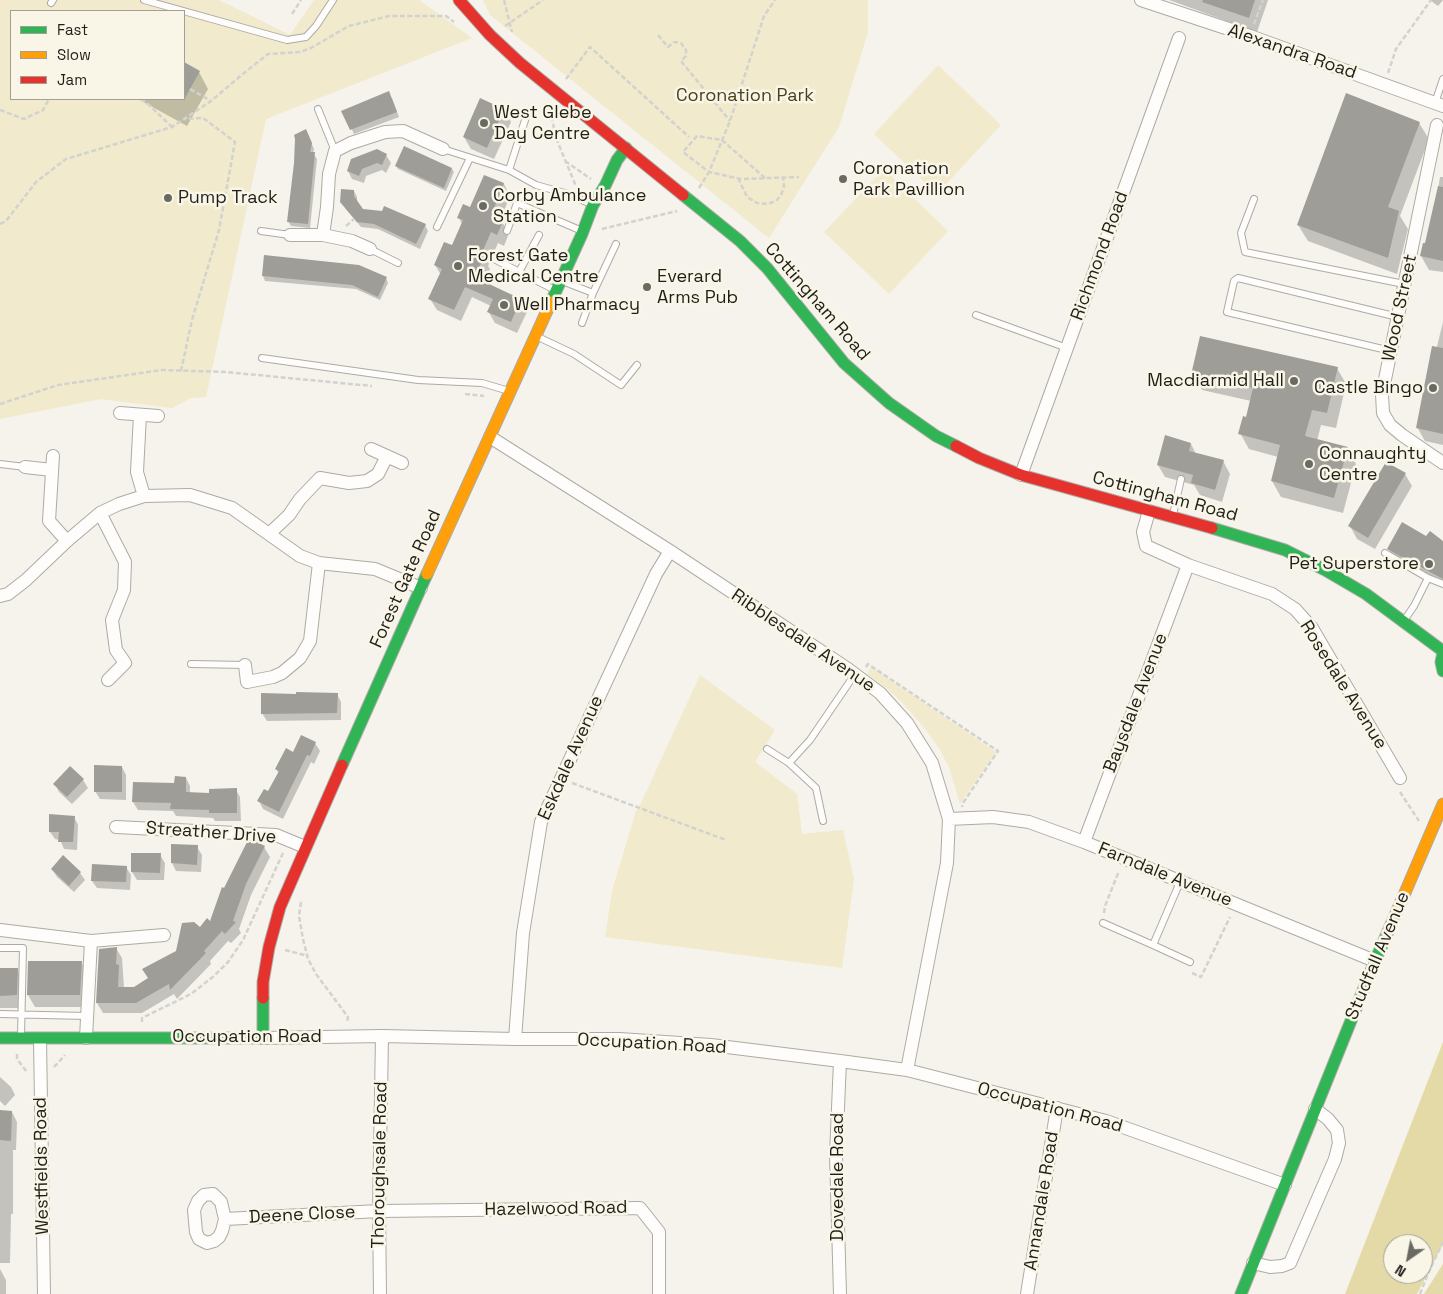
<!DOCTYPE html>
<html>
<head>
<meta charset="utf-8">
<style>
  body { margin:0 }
  #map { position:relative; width:1443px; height:1294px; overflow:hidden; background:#f5f3eb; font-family:"Space Grotesk",sans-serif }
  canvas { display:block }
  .legend { position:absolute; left:10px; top:10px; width:175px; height:90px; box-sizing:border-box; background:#f9f6e7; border:1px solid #a2a095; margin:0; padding:6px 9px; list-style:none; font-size:15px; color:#1f1e19 }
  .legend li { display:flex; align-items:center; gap:10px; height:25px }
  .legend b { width:25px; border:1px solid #a2a095 }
  .north { position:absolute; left:1383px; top:1234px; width:50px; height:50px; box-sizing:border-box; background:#f9f6e7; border:1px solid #a2a095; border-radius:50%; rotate:213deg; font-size:14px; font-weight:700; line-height:20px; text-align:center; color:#1f1e19 }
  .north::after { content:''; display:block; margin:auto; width:18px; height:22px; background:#6a6962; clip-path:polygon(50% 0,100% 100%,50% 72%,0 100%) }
</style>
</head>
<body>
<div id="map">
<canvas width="1443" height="1294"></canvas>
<ul class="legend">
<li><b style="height:6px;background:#30b455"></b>Fast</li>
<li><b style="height:6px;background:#ff9f0a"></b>Slow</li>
<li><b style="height:6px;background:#e5322d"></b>Jam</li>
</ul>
<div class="north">N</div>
</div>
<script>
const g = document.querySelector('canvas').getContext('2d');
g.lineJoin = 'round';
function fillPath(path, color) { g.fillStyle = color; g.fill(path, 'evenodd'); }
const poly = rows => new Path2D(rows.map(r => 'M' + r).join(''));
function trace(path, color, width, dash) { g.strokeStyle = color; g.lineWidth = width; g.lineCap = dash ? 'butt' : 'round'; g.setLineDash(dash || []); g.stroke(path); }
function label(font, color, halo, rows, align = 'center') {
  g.font = font + ' "Space Grotesk",sans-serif'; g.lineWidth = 5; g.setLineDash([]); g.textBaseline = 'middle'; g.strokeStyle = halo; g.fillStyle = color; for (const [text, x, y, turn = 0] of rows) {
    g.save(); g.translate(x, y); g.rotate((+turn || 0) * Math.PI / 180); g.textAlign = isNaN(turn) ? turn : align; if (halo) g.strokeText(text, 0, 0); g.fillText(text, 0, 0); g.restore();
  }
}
const green = poly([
  [0,0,219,0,290,35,314,0,419,0,472,38,266,119,206,397,191,398,172,408,101,399,0,419],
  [11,11,184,11,184,99,11,99],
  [483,0,868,0,868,32,839,127,769,238,490,15],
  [938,65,1001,125,937,194,874,134],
  [884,169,948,231,889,294,824,232],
  [871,667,996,752,960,804,949,767,940,750,926,730,903,703,890,691,867,674],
  [700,675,775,730,755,762,797,794,802,834,843,830,854,879,842,968,605,937,612,891,636,811,641,803]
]);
const forest = poly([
  [1443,1042,1443,1244,1417,1294,1345,1294],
  [1393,1244,1423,1244,1423,1274,1393,1274],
  [1443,1264,1443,1294,1424,1294]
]);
const shadow = poly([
  [1169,0,1268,0,1257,32],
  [1430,0,1443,0,1438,6],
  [184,64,199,72,208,89,187,126,138,99,184,99],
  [392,98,399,117,354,134,343,111],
  [504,110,511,122,494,159,471,149,464,137],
  [1419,123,1429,139,1400,216,1408,229,1397,274,1308,241,1298,225],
  [308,136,314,149,313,153,317,159,310,228,291,226,288,221],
  [386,155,391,163,386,173,382,170,366,176,364,183,352,179,348,171],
  [396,166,452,169,454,172,446,191,398,169],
  [485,176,504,184,510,196,500,221,502,222,509,233,504,246,498,243,488,266,490,269,485,280,490,282,493,288,520,300,527,312,517,333,495,323,488,311,491,306,472,297,461,321,437,310,430,299,441,275,435,265,452,246,462,224,459,218,471,209],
  [1440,177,1443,177,1443,272,1429,270,1421,256,1426,245,1434,214],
  [354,191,357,197,357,203,362,210,382,212,425,225,428,231,420,249,378,229,361,227,345,208],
  [263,276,386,278,388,283,380,300,356,289,265,281],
  [1443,322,1443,445,1425,441,1417,427],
  [1337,368,1346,384,1336,428,1321,425,1317,441,1347,448,1356,464,1343,513,1281,497,1272,481,1278,457,1249,449,1240,433,1247,418,1251,401,1202,390,1193,375],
  [1191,444,1196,454,1223,461,1230,474,1222,502,1200,495,1194,485,1165,477,1158,465],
  [1405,474,1412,486,1375,549,1357,539,1350,526],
  [1427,538,1443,542,1443,586,1395,560,1389,549],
  [337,694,341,702,341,720,267,721,262,713],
  [315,743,320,751,314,764,311,762,283,819,263,809,259,801,269,793,279,774,276,769,294,753],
  [122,767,126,775,126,800,100,799,95,791],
  [70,768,83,780,88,788,72,804,59,792,55,784],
  [186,778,190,786,190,794,210,795,236,790,240,797,241,821,215,821,213,818,176,816,173,811,138,810,133,802,134,784,176,785],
  [74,817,78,825,77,850,64,849,60,840,55,839,50,832],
  [197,847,202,855,201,872,176,871,172,863],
  [264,847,270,857,251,895,239,929,241,933,231,943,228,941,210,961,211,964,177,999,174,994,142,1013,103,1013,97,1003,116,948,122,958,124,988,134,988,149,979,200,929,211,923],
  [160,855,165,863,164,880,137,880,132,872],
  [126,867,131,875,130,890,97,888,92,881],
  [52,869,80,873,85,880,74,892,57,877],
  [81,962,88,974,86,1007,35,1007,28,995],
  [0,969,17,969,24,981,22,1008,0,1008],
  [0,1077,11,1087,15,1095,5,1106,0,1101],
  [0,1111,12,1112,17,1122,16,1150,13,1150,13,1214,11,1214,10,1263,0,1263],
  [0,1269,6,1280,6,1294,0,1294]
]);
const building = poly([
  [1203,0,1255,0,1249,18,1202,2],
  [184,62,200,71,184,100],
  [389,91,397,112,350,130,341,111],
  [1346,93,1420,122,1388,207,1399,211,1388,258,1297,225],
  [480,98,504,109,487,148,463,137],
  [306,129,312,143,310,152,315,152,308,224,287,222,294,163,295,139,294,135],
  [404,146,452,168,444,188,395,166],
  [377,149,387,154,382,165,377,163,362,169,359,176,347,171,351,159],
  [484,175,504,183,491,216,503,221,497,235,491,232,481,255,484,256,476,275,490,281,489,284,521,299,511,322,487,312,493,299,465,287,454,310,428,299,442,269,434,265,444,242,452,245,463,220,457,218,463,204,470,207],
  [1438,186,1443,187,1443,261,1420,256,1423,243,1425,243],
  [341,189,354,190,354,196,363,209,382,211,384,206,426,224,416,244,374,224,357,222,340,202],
  [264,255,359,265,387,277,378,297,352,285,262,276],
  [1200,336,1338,367,1327,413,1312,410,1305,436,1348,447,1334,498,1271,481,1280,445,1238,434,1243,416,1246,417,1253,388,1191,375],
  [1432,346,1443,348,1443,434,1416,428],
  [1165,435,1191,443,1189,451,1224,460,1215,490,1191,483,1193,475,1157,465],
  [1386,462,1406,473,1368,538,1348,526],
  [1402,522,1426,536,1430,531,1443,541,1443,579,1387,549],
  [296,692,338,693,337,713,261,714,261,693,296,694],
  [301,735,316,742,310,756,307,755,279,812,257,801,264,789,268,791,279,771,275,769,286,748,293,752],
  [94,765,122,766,122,792,94,792],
  [70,766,84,779,67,797,53,784],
  [175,776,186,777,186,792,209,793,209,789,237,788,237,813,209,813,209,810,170,809,171,803,132,802,133,782,174,783],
  [49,814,75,816,73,842,58,842,59,832,49,832],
  [247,842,257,842,265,846,246,884,233,921,236,922,225,934,222,931,204,951,206,953,170,990,169,984,136,1003,96,1003,99,949,117,947,116,964,119,965,118,987,134,987,148,978,142,969,176,951,182,923,194,922,200,927,207,918,210,921,222,887,224,888],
  [171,844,198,845,197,865,171,863],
  [131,853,161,853,160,873,131,872],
  [63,855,81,872,69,886,51,869],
  [92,864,127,866,126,882,91,881],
  [28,961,82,961,80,995,27,995],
  [0,968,18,968,17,995,0,996],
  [0,1110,12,1111,11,1141,0,1140]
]);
const path = poly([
  [504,0,512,32],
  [292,14,301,0],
  [1254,24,1263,0],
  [505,26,543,0],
  [658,35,668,47,674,42,681,43,686,50,686,56,681,61,730,121],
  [1388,73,1396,49,1431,0],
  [566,79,590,47,689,137],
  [190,89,211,101],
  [141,99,148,104,172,127],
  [550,109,556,138,576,186],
  [0,110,24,119,43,110,49,99],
  [565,161,591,179],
  [738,178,747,197,757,203,767,204,776,201,781,195,784,187,783,177],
  [765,178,722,140,697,136,683,152,709,172,741,179,799,177],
  [699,188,709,172,730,121,764,16,775,0],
  [0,224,6,221,36,182,66,159,172,127,211,101,244,73,268,54,300,52,311,48,349,26,389,16,446,16,454,22],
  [346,226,354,219],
  [602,229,677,211],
  [181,371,192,320,219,230,235,142,203,118,184,119],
  [465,394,484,396],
  [0,404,58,385,162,370,226,372,372,386],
  [866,667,868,664,998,751,963,803,962,807],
  [572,783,726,840],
  [1400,792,1419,821],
  [301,902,299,916,303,939,308,959,316,974,348,1017,347,1023],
  [1104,913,1105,906,1119,871],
  [285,950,308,956],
  [1192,973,1201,977,1230,917],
  [142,1022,142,1018,191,994,214,976,228,962,243,940,283,853],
  [17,1054,17,1059,27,1072],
  [54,1067,65,1055],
  [1420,1294,1429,1271,1443,1242]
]);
const lane = poly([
  [144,0,287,40,306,37,316,26,333,0],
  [51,3,53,0],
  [1435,103,1443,79],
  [318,109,335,151],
  [443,149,509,170,536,185,568,194,591,204],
  [509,170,527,114],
  [1254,199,1241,233,1245,252,1404,284],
  [437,227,470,158],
  [261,231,290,235],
  [507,231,517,203,582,231],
  [370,249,398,263],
  [490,257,555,290],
  [519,272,539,235],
  [562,281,593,293],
  [976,315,1067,348],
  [582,323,593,293,616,244],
  [536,336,574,354,621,385,637,365],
  [1391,351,1227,312,1234,281,1238,278,1398,317],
  [262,358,418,380,482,383,509,391],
  [0,464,25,467],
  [1173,515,1181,479],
  [1385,553,1428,578,1443,584],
  [1405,619,1414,606,1428,578],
  [191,664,245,665],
  [767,749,789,763,816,788,823,821],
  [789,763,810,740,855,674],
  [1103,923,1153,945,1180,882],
  [1153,945,1190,962],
  [0,948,23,948,21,1036],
  [0,1014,87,1016]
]);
const street = poly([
  [1141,0,1250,36,1443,106],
  [1437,125,1382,394,1383,413,1390,425,1402,435,1443,463],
  [290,235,323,235,352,241,370,249],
  [323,235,327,207,329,174,335,151,351,143,385,132,403,131,443,149],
  [120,413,158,416],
  [140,415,137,472,144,496],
  [490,437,670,551,848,669,880,693,907,723,932,763,949,819,947,863,907,1070],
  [371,449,402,463],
  [53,456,49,521,67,541],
  [25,467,52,470],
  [1021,475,1179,38],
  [1149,511,1143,532,1146,546,1188,565,1272,594,1295,609,1312,628,1400,778],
  [100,513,125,562,124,590,112,620,116,650,125,663,108,680],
  [269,534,289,515,300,499,320,478,349,483,367,481,378,474,387,456],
  [0,596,8,594,26,580,67,541,100,513,119,504,144,496,190,495,232,508,300,556,319,563,375,569,421,588],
  [245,665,247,682,273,677,282,673,300,658,310,641,319,563],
  [949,819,993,817,1029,822,1084,842,1375,961],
  [116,827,276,835,305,847],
  [1084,842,1188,565],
  [0,930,91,941,86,1038],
  [91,941,164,935],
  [263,1038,382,1036,515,1039,619,1039,711,1045,840,1061,907,1070,1106,1121,1285,1185],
  [40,1039,44,1294],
  [515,1039,523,933,541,822,656,574,670,551],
  [840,1061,836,1155,840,1294],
  [225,1219,221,1202,213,1194,204,1195,198,1201,194,1210,196,1232,199,1239,207,1243,214,1241,219,1237,222,1231,225,1219,379,1211,640,1208,659,1232,659,1294],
  [1253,1263,1270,1267,1282,1266,1290,1263,1335,1159,1339,1143,1337,1130,1328,1119,1315,1109],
  [380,1294,379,1211,382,1036],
  [1027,1294,1057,1108]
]);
const fast = poly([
  [683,195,740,241,767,268,844,363,889,403,936,436,956,446],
  [551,302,582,234,593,205,605,186,617,160,626,148],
  [1212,528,1285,550,1325,570,1366,594,1443,651],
  [1443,653,1441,662,1443,671],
  [342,765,427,574],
  [0,1038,263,1038,263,998],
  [1241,1294,1375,961,1398,909]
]);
const slow = poly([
  [427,574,551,302],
  [1398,909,1443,804]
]);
const jam = poly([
  [459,0,490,35,520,63,683,195],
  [956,446,979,458,1021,475,1212,528],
  [263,998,263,982,269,947,280,907,342,765]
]);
const markers = [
  [484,123,5,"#6a6962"],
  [843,179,5,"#6a6962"],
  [168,198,5,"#6a6962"],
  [483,206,5,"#6a6962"],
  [458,266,5,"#6a6962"],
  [647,287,5,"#6a6962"],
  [504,305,5,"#6a6962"],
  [1294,381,5,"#6a6962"],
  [1433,388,5,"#6a6962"],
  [1309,464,5,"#6a6962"],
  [1429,564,5,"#6a6962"]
];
const streetNames = [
  ["Alexandra Road",1292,52,19],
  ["Richmond Road",1100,256,-70],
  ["Cottingham Road",817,302,49],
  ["Wood Street",1400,308,-78],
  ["Cottingham Road",1165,497,15],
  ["Forest Gate Road",406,579,-66],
  ["Ribblesdale Avenue",803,641,34],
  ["Rosedale Avenue",1343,685,58],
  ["Baysdale Avenue",1136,703,-69],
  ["Eskdale Avenue",571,758,-66],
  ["Streather Drive",211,833,4],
  ["Farndale Avenue",1165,875,22],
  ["Studfall Avenue",1378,956,-67],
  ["Occupation Road",247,1037],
  ["Occupation Road",652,1044,3],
  ["Occupation Road",1050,1108,15],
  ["Thoroughsale Road",380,1165,-89],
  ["Westfields Road",42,1166,-91],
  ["Dovedale Road",838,1177,-90],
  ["Annandale Road",1042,1201,-81],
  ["Hazelwood Road",556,1209,-1],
  ["Deene Close",302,1215,-3]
];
const parkNames = [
  ["Coronation Park",745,96]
];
const poiNames = [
  ["West Glebe",494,113],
  ["Day Centre",494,134],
  ["Coronation",853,169],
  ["Park Pavillion",853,190],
  ["Corby Ambulance",493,196],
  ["Station",493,217],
  ["Pump Track",178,198],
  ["Forest Gate",468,256],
  ["Medical Centre",468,277],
  ["Everard",657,277],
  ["Arms Pub",657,298],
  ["Well Pharmacy",514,305],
  ["Macdiarmid Hall",1284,381,"right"],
  ["Castle Bingo",1423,388,"right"],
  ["Connaughty",1319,454],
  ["Centre",1319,475],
  ["Pet Superstore",1419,564,"right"]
];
fillPath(green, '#f1eacc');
fillPath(forest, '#e4daa8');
fillPath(shadow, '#0003');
fillPath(building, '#9e9d97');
trace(lane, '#acaba5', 8);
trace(street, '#acaba5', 14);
trace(fast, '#acaba5', 13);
trace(slow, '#acaba5', 13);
trace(jam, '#acaba5', 13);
trace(path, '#d2d2cf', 2.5, [5, 2.5]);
trace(lane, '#fefdfc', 6);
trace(street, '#fefdfc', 12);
trace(fast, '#30b455', 11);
trace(slow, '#ff9f0a', 11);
trace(jam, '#e5322d', 11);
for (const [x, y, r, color] of markers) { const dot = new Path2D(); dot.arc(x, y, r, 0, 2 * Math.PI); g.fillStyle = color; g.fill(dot); trace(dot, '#f9f6e7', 2); }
label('18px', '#1f1e19', '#f9f6e7', streetNames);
label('18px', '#48411d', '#f9f6e7', parkNames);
label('18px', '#1f1e19', '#f9f6e7', poiNames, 'left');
</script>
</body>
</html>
